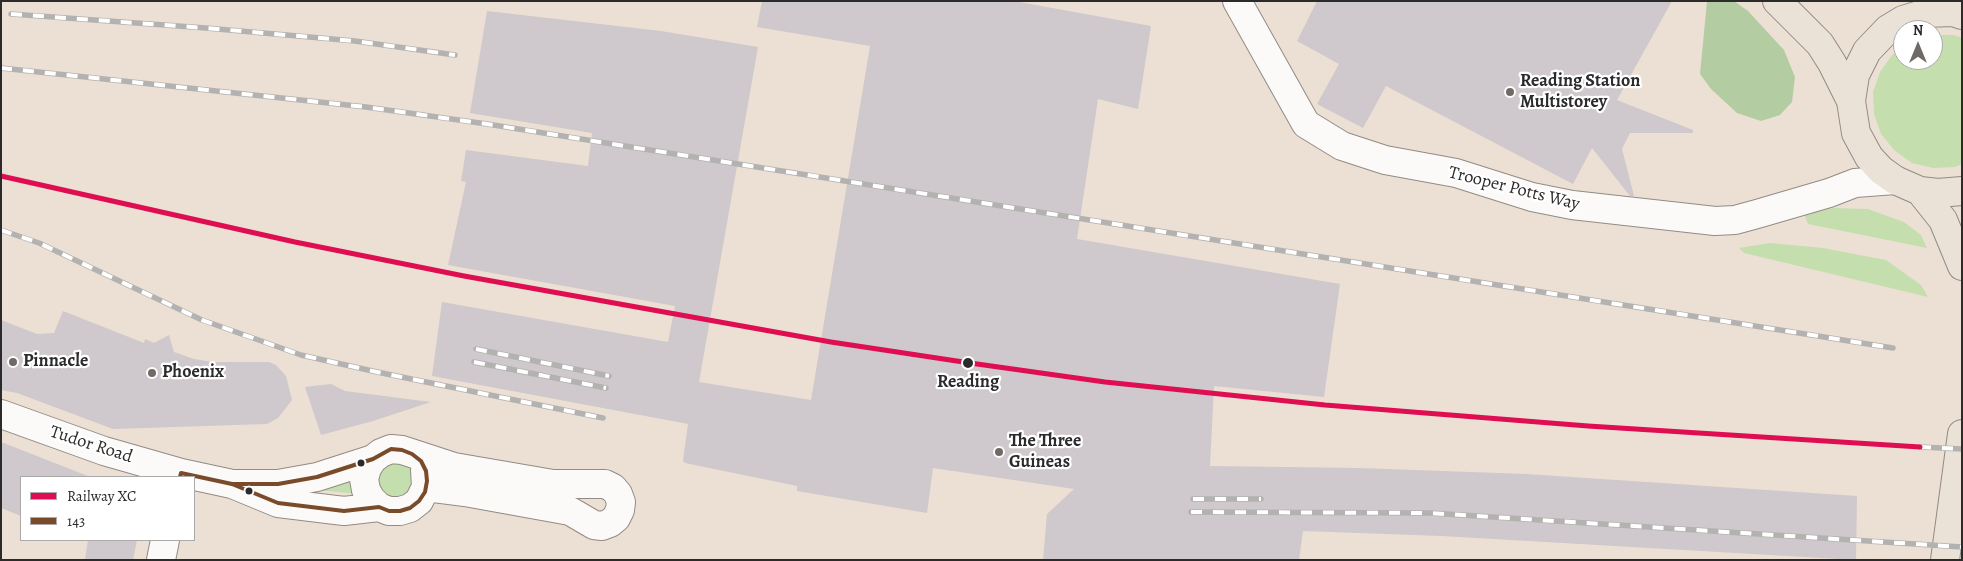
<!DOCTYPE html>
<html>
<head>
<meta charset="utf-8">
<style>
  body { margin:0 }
  #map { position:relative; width:1963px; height:561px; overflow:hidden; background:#ece0d4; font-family:Alegreya,serif }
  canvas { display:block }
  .frame { position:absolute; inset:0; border:2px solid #2b2b2b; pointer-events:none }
  .legend { position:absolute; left:20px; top:476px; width:175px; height:65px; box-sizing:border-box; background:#fff; border:1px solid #aaa; margin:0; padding:6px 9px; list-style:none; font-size:15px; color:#2b2b2b }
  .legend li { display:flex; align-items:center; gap:10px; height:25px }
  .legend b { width:25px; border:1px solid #aaa }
  .north { position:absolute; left:1893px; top:20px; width:50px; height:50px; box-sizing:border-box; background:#fff; border:1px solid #aaa; border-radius:50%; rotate:0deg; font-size:14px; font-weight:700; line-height:20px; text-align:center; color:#2b2b2b }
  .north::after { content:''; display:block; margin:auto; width:18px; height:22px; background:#6f6a66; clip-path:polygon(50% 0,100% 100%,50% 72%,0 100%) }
</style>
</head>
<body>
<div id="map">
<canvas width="1963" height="561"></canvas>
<div class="frame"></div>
<ul class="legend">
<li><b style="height:6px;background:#df0d52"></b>Railway XC</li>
<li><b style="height:6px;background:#7a4b2a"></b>143</li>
</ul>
<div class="north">N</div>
</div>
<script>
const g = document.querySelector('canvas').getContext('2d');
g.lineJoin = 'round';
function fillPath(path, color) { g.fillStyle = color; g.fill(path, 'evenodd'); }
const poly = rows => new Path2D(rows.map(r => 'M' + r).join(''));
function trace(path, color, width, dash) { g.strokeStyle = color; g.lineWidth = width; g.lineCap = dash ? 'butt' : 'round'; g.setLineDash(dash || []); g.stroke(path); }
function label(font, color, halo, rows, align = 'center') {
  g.font = font + ' Alegreya,serif'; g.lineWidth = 4.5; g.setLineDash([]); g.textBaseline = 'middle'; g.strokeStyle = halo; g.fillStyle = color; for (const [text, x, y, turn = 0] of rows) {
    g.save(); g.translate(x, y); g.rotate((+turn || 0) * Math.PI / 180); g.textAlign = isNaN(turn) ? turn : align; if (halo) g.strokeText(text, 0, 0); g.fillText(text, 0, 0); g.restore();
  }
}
const green = poly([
  [1933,35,1954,35,1962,38,1962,164,1955,167,1933,168,1912,163,1895,151,1881,134,1874,114,1873,92,1880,72,1893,54,1903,46,1903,60,1933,60],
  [1833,208,1868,209,1904,222,1921,235,1927,248,1808,224,1804,214],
  [1770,243,1823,248,1886,260,1921,285,1928,297,1744,253,1739,248],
  [386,462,409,464,414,471,412,494,390,500,378,490,376,474],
  [356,476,358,494,318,490]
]);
const forest = poly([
  [1707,1,1734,1,1748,11,1784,50,1795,77,1792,102,1780,115,1761,121,1737,113,1711,89,1700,74]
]);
const building = poly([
  [762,1,1014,1,1151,26,1138,109,1098,99,1077,239,1340,284,1324,397,1214,386,1210,466,1358,468,1526,474,1857,496,1856,560,1442,536,1303,531,1299,560,1043,560,1047,514,1074,489,933,468,927,513,797,491,797,486,685,463,683,461,688,424,432,376,442,302,668,342,675,306,448,265,466,182,461,181,466,150,588,166,592,133,470,113,487,11,661,31,758,47,699,382,811,400,870,46,757,27],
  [1317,1,1672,1,1617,100,1693,130,1693,133,1630,133,1622,149,1634,196,1630,196,1592,148,1573,184,1386,86,1363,128,1317,104,1339,64,1297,41],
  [63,311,144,343,145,339,154,343,169,335,174,352,194,359,213,362,269,362,276,365,286,376,292,400,278,418,267,424,113,429,17,393,1,390,1,320,37,334,54,333],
  [331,384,345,391,431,402,373,421,321,435,305,387],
  [1,442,88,476,88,477,21,477,21,516,1,508],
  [88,540,137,540,133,560,85,560]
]);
const street = poly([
  [1237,1,1306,124,1342,146,1385,160,1456,173,1532,197,1572,205,1715,221,1735,220,1757,214,1829,193,1855,183,1895,180],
  [1,414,104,451,181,473,232,484,278,503,344,511,379,507],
  [373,459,367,468,364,479,366,490,371,499,379,507,389,511,400,511,410,508,419,501,426,487,425,470],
  [232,484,278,484,317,477,373,459,381,453,391,449,402,450,454,467,553,484,605,484,613,488,618,494,621,502,620,510,616,518,610,523,602,526,594,525,570,511,465,492,426,487],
  [161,560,165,540]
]);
const primary = poly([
  [1777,1,1820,44,1832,63,1851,101],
  [1962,15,1953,12,1926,13,1903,20,1888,29,1867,51,1855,75,1851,101,1856,133,1869,157,1881,170,1895,180,1920,191,1938,193,1962,191],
  [1920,191,1943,220,1962,266],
  [1945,560,1962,434]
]);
const rail = poly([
  [11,14,206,28,355,41,455,55],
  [1,68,366,107,487,124,1893,348],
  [1,230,39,243,202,320,301,355,377,372,603,418],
  [476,349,609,376],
  [474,362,606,388],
  [1920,447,1962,449],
  [1193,499,1261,499],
  [1191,512,1430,513,1962,547]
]);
const bus1 = poly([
  [391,449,402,450,412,454,421,461,426,471,427,481,425,492,419,501,410,508,400,511,389,511,379,507,344,511,278,503,232,484,278,484,317,477,373,459,391,449],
  [180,477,181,473,232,484]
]);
const rail1 = poly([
  [1,176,295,242,464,276,831,342,970,363,1105,382,1325,405,1588,426,1920,447]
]);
const markers = [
  [1510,92,5,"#6f6a66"],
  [13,362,5,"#6f6a66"],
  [968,363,6,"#2b2b2b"],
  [152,373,5,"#6f6a66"],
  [999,452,5,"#6f6a66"],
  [361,463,4.5,"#2b2b2b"],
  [249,491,4.5,"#2b2b2b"]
];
const poiNames = [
  ["Reading Station",1520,82],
  ["Multistorey",1520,103],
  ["Pinnacle",23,362],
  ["Phoenix",162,373],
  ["The Three",1009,442],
  ["Guineas",1009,463]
];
const streetNames = [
  ["Trooper Potts Way",1514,189,14],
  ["Tudor Road",91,445,18]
];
const stopNames = [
  ["Reading",968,383]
];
fillPath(green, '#c5dead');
fillPath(forest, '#b3cca1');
fillPath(building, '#cfc8cc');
trace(street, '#918b85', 30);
trace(primary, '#918b85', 30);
trace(street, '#fcfaf9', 28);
trace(primary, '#ebe2d7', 28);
trace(rail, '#b4b2b0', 5.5);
trace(rail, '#fff', 4, [11]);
trace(bus1, '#7a4b2a', 4);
trace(rail1, '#df0d52', 5);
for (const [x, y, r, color] of markers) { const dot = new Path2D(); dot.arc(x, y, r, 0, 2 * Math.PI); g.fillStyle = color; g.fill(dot); trace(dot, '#fff', 2); }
label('bold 18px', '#2b2b2b', '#fff', poiNames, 'left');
label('18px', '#2b2b2b', '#fff', streetNames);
label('bold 18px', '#2b2b2b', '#fff', stopNames);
</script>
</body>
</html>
